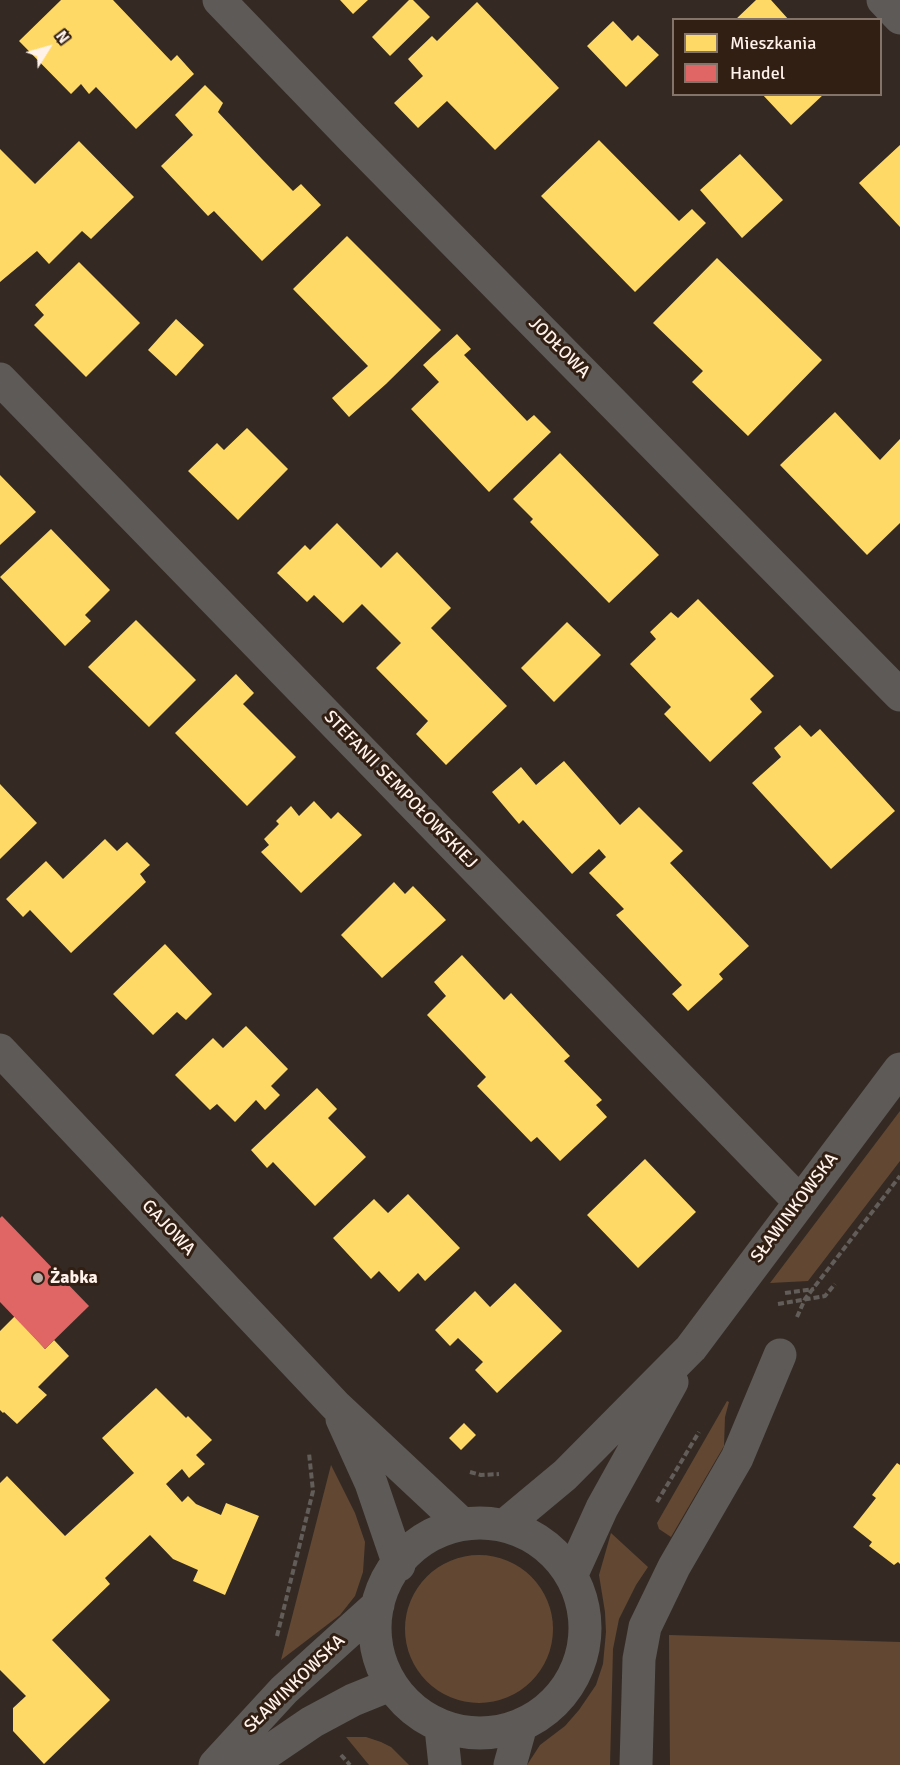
<!DOCTYPE html>
<html>
<head>
<meta charset="utf-8">
<style>
  body { margin:0 }
  #map { position:relative; width:900px; height:1765px; overflow:hidden; background:#342a23; font-family:Signika,sans-serif }
  canvas { display:block }
  .legend { position:absolute; left:672px; top:18px; width:210px; height:78px; box-sizing:border-box; background:#311f13; border:2px solid #837369; margin:0; padding:8px 10px; list-style:none; font-size:18px; color:#fff2ea }
  .legend li { display:flex; align-items:center; gap:12px; height:30px }
  .legend b { width:30px; border:2px solid #837369 }
  .north { position:absolute; left:18px; top:18px; width:60px; height:60px; -webkit-text-stroke:4px #311f13; paint-order:stroke; rotate:53deg; font-size:16px; font-weight:700; line-height:24px; text-align:center; color:#fff2ea }
  .north::after { content:''; display:block; margin:auto; width:21px; height:27px; background:#fff2ea; clip-path:polygon(50% 0,100% 100%,50% 72%,0 100%) }
</style>
</head>
<body>
<div id="map">
<canvas width="900" height="1765"></canvas>
<ul class="legend">
<li><b style="height:16px;background:#ffd966"></b>Mieszkania</li>
<li><b style="height:16px;background:#e06666"></b>Handel</li>
</ul>
<div class="north">N</div>
</div>
<script>
const g = document.querySelector('canvas').getContext('2d');
g.lineJoin = 'round';
function fillPath(path, color) { g.fillStyle = color; g.fill(path, 'evenodd'); }
const poly = rows => new Path2D(rows.map(r => 'M' + r).join(''));
function trace(path, color, width, dash) { g.strokeStyle = color; g.lineWidth = width; g.lineCap = dash ? 'butt' : 'round'; g.setLineDash(dash || []); g.stroke(path); }
function label(font, color, halo, rows, align = 'center') {
  g.font = font + ' Signika,sans-serif'; g.lineWidth = 6; g.setLineDash([]); g.textBaseline = 'middle'; g.strokeStyle = halo; g.fillStyle = color; for (const [text, x, y, turn = 0] of rows) {
    g.save(); g.translate(x, y); g.rotate((+turn || 0) * Math.PI / 180); g.textAlign = isNaN(turn) ? turn : align; if (halo) g.strokeText(text, 0, 0); g.fillText(text, 0, 0); g.restore();
  }
}
const green = poly([
  [900,1111,900,1161,808,1281,770,1283],
  [727,1401,729,1402,725,1417,724,1446,671,1537,659,1529,657,1523],
  [331,1465,355,1513,365,1542,363,1572,355,1596,340,1615,281,1660],
  [611,1533,648,1567,636,1585,619,1619,613,1649,610,1765,527,1765,540,1745,565,1726,579,1710,596,1685,603,1664,606,1632,605,1612,599,1575],
  '405 1629a74 74 0 1 1 148 0a74 74 0 1 1-148 0Z',
  [669,1635,900,1642,900,1765,670,1765],
  [346,1737,366,1737,381,1742,391,1747,409,1765,369,1765]
]);
const homes = poly([
  [61,0,113,0,171,61,177,55,194,74,136,129,96,87,89,94,81,84,71,94,19,41],
  [340,0,368,0,353,14],
  [409,0,413,0,430,17,390,56,372,37],
  [756,0,771,0,789,20,735,20],
  [477,2,559,88,495,150,447,101,418,128,394,103,423,76,408,59,432,36,437,41],
  [613,21,632,41,638,35,659,55,626,87,587,46],
  [205,85,223,103,218,112,262,159,293,191,301,184,321,205,262,261,214,211,208,216,161,166,193,135,175,115],
  [762,94,824,94,791,125],
  [599,140,679,221,692,209,706,223,635,292,541,196],
  [79,141,134,197,91,239,82,231,49,264,37,251,0,282,0,149,35,184],
  [900,145,900,227,859,183],
  [740,154,783,200,742,238,700,190],
  [347,236,441,330,386,384,349,417,332,398,368,366,293,289],
  [717,258,822,360,748,436,692,382,703,371,653,323],
  [79,262,140,323,86,377,34,325,44,315,35,305],
  [176,319,204,345,176,376,148,350],
  [457,334,471,349,464,355,527,421,534,415,551,432,489,492,411,409,439,382,423,365],
  [835,412,880,460,900,439,900,523,867,555,780,465],
  [247,428,288,469,238,520,188,471,217,443,224,450],
  [560,453,659,555,609,603,530,522,533,519,513,499],
  [0,475,36,512,0,545],
  [337,523,381,568,397,552,451,608,431,628,507,706,446,765,416,734,428,721,376,668,401,643,362,604,343,623,314,595,307,602,277,573,305,545,310,550],
  [51,529,110,590,85,615,91,621,65,646,0,577],
  [698,599,774,676,750,699,762,712,710,762,664,714,671,707,630,664,656,639,650,632,671,612,678,618],
  [136,620,196,680,149,727,88,667],
  [567,622,601,655,554,702,521,668],
  [236,674,254,693,243,704,296,757,247,806,175,733],
  [800,725,811,737,820,729,895,811,831,869,752,783,781,757,774,748],
  [564,761,620,825,639,807,683,851,670,863,749,946,719,974,723,979,688,1011,672,994,682,985,616,915,624,909,589,873,606,857,599,849,572,874,523,820,519,824,492,792,521,767,536,785],
  [0,784,37,823,0,859],
  [314,801,331,819,338,812,362,835,301,893,261,852,269,845,264,839,279,824,276,821,291,806,299,816],
  [105,839,117,851,127,842,150,865,140,874,146,882,71,953,30,910,23,917,6,899,46,861,63,879],
  [394,882,405,894,413,886,446,920,382,978,341,935],
  [165,944,212,994,186,1020,177,1012,153,1035,113,994],
  [462,955,504,1000,511,993,524,1007,570,1056,564,1061,602,1100,596,1105,607,1117,560,1161,537,1137,531,1142,477,1086,486,1077,427,1015,446,996,434,982],
  [246,1026,288,1069,271,1086,280,1095,265,1110,256,1100,235,1122,217,1104,210,1110,175,1075,213,1038,223,1048],
  [317,1088,337,1109,328,1118,366,1157,315,1206,273,1162,267,1168,251,1150],
  [645,1159,696,1212,638,1268,587,1215],
  [408,1194,460,1248,425,1281,418,1273,399,1292,379,1271,371,1279,333,1238,374,1199,388,1213],
  [515,1283,562,1331,497,1393,475,1370,483,1362,458,1338,450,1346,435,1330,475,1291,490,1307],
  [15,1316,45,1349,54,1340,69,1356,38,1387,47,1395,17,1424,4,1412,3,1413,0,1410,0,1331],
  [156,1388,186,1418,188,1416,212,1440,196,1455,205,1464,189,1478,182,1469,166,1484,182,1502,188,1496,196,1504,221,1515,226,1503,259,1516,225,1595,193,1581,198,1570,173,1559,150,1535,105,1578,110,1584,52,1640,110,1700,44,1764,13,1731,13,1708,26,1696,0,1670,0,1483,7,1476,65,1536,134,1473,102,1438],
  [464,1423,476,1435,461,1450,449,1438],
  [897,1463,900,1465,900,1564,898,1562,894,1565,869,1546,872,1542,853,1527,876,1498,872,1495]
]);
const shops = poly([
  [2,1216,89,1306,45,1349,0,1302,0,1218]
]);
const path = poly([
  [785,1293,814,1289],
  [778,1304,825,1296,835,1284],
  [797,1317,805,1299,900,1176],
  [470,1472,481,1475,499,1474],
  [657,1502,699,1432],
  [277,1636,313,1491,309,1453],
  [341,1755,350,1765]
]);
const minor = poly([
  [219,0,353,139,900,695],
  [883,0,900,18],
  [0,379,800,1202],
  [0,1050,336,1406,461,1523],
  [342,1419,371,1483,399,1565],
  '375 1628a105 105 0 1 1 210 0a105 105 0 1 1-210 0Z',
  [505,1525,565,1475,691,1348,900,1069],
  [572,1574,602,1508,672,1382],
  [441,1728,445,1765],
  [215,1765,284,1690,378,1605],
  [249,1765,312,1722,353,1700,390,1685],
  [510,1765,521,1725],
  [636,1765,639,1659,645,1627,674,1567,737,1458,780,1355]
]);
const markers = [
  [38,1278,6,"#b8aca4"]
];
const streetNames = [
  ["JODŁOWA",559,348,45],
  ["STEFANII SEMPOŁOWSKIEJ",400,790,46],
  ["SŁAWINKOWSKA",795,1208,-53],
  ["GAJOWA",168,1228,47],
  ["SŁAWINKOWSKA",295,1684,-44]
];
const poiNames = [
  ["Żabka",50,1278]
];
fillPath(green, '#624733');
fillPath(homes, '#ffd966');
fillPath(shops, '#e06666');
trace(path, '#625d59', 4, [6, 3]);
trace(minor, '#5e5a57', 33);
for (const [x, y, r, color] of markers) { const dot = new Path2D(); dot.arc(x, y, r, 0, 2 * Math.PI); g.fillStyle = color; g.fill(dot); trace(dot, '#311f13', 2); }
label('18px', '#fff2ea', '#311f13', streetNames);
label('bold 18px', '#fff2ea', '#311f13', poiNames, 'left');
</script>
</body>
</html>
